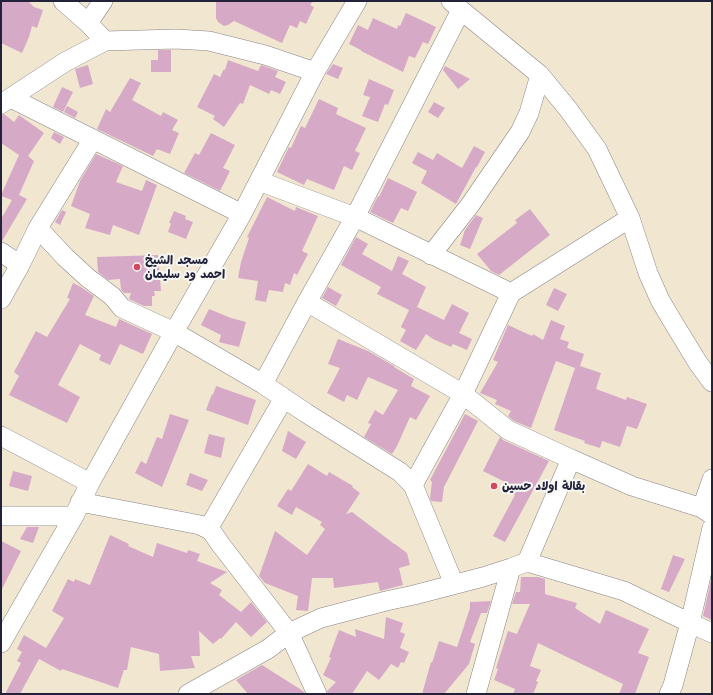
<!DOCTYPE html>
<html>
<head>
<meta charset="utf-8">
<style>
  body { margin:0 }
  #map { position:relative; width:713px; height:695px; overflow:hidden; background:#f1e6d0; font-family:Mali,sans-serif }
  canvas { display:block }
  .frame { position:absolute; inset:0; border:2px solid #22223b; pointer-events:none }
</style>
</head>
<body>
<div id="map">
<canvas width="713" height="695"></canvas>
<div class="frame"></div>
</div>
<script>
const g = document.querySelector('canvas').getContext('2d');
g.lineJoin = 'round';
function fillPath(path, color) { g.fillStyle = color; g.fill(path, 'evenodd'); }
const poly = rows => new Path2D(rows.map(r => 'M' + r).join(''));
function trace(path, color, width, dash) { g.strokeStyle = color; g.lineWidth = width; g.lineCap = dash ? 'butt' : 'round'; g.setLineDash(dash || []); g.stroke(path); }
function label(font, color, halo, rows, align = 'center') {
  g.font = font + ' Mali,"Playpen Sans Arabic",sans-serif'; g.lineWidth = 4; g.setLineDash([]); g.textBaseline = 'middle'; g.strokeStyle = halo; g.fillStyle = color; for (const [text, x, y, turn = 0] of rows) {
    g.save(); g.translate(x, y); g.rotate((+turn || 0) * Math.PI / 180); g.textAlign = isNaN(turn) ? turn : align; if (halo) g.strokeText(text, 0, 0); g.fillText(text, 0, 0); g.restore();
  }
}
const building = poly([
  [1,1,28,1,34,7,43,10,37,28,32,26,29,37,22,53,1,43],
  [216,1,313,1,310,5,314,7,306,24,300,21,297,28,290,25,282,43,234,21,228,25,224,26,218,22,216,18],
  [406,13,436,27,428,44,423,42,415,58,409,56,403,72,361,51,361,50,349,44,358,25,368,30,373,18,397,29,398,25,400,26],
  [158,50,171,50,171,72,151,72,151,60,158,60],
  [228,60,258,71,261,65,278,71,275,77,286,82,280,94,271,90,269,94,250,85,243,104,240,103,224,127,213,119,215,116,197,107,214,74,220,77,224,69,225,70],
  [333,64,343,68,338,79,326,74],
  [88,65,93,84,80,88,75,69],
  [445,66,470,79,458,89,443,70],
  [130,78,141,83,132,100,161,116,163,112,178,120,172,130,179,133,170,154,157,149,153,156,97,129,106,109,110,112],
  [369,79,394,90,388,105,385,104,378,122,362,116,370,97,363,95],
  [62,87,73,92,63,112,53,107],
  [319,99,338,108,336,114,366,128,355,151,360,153,352,170,344,166,334,190,307,179,304,185,277,172,289,147,291,148,301,126,305,128],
  [434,102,445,108,438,118,428,112],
  [67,106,78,112,75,118,64,112],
  [4,114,14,122,19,115,44,133,28,156,34,161,19,195,27,199,2,241,1,241,1,219,12,200,1,196,1,195,19,155,1,143,1,115],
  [54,132,64,137,60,144,51,138],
  [211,133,235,145,223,168,230,171,220,191,184,173,195,153,199,155],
  [474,146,485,152,477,167,476,167,456,204,421,183,427,171,412,163,418,152,433,160,437,153,462,168],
  [96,154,123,166,116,182,142,191,146,180,157,185,139,235,113,225,110,235,85,228,90,214,71,206,80,181],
  [388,178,417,192,408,211,401,208,393,223,370,212,378,196,379,197],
  [267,197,295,211,296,207,318,216,302,251,308,254,297,275,294,273,290,285,285,283,283,292,269,290,266,302,255,300,258,281,238,278,241,262,249,238,247,237],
  [530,209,550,235,499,275,491,271,477,254,517,223,515,220],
  [62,210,66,212,60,225,55,222],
  [174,211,186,216,185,219,193,222,186,239,168,232,171,223,169,223],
  [476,215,483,218,470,249,460,245,465,230],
  [356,237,368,244,362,254,392,271,398,256,409,261,402,274,426,287,417,307,444,320,452,304,469,313,459,333,472,339,467,350,453,344,451,347,433,339,426,334,416,350,400,341,406,330,401,327,409,310,377,294,381,287,341,265],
  [158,255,161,291,154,291,155,296,152,296,152,306,144,306,129,299,131,293,124,293,121,290,120,279,108,280,98,272,97,257],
  [73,283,81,287,94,296,85,315,116,327,119,319,152,334,143,354,120,344,110,365,99,360,101,355,80,344,58,385,80,397,67,423,9,395,19,376,14,372,36,331,47,337,70,299,67,298],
  [328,287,342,295,336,306,322,298],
  [554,288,567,294,558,311,546,305],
  [209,309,231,318,246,322,239,347,219,342,221,335,201,325],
  [551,320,565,326,560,339,569,342,567,348,584,354,580,366,601,373,596,389,626,400,627,397,647,404,637,429,627,426,620,447,602,441,600,448,584,443,585,441,554,430,575,368,556,361,531,428,514,421,508,416,511,411,495,404,497,400,480,393,498,362,493,360,508,325,532,336,533,334,543,340],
  [338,339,368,351,394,366,394,367,414,379,411,386,430,396,416,420,410,417,397,446,392,454,364,437,371,424,368,423,375,410,383,415,398,390,368,377,357,400,347,395,344,402,327,393,340,368,328,364],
  [216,386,256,400,248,425,206,410,212,394,213,395],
  [170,414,189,420,162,487,135,473,141,461,146,464,157,437,162,439],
  [465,414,478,421,444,487,442,502,431,501,430,498,432,482,430,480],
  [288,431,306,442,296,459,282,451],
  [209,434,225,438,221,458,204,453],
  [500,437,503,440,549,461,505,542,493,536,515,495,510,492,513,486,483,471],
  [308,464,327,476,329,472,353,486,352,487,360,493,346,514,352,512,393,543,394,544,395,544,407,553,410,565,399,568,403,585,380,591,378,582,334,588,333,578,312,578,308,611,296,610,298,596,265,583,259,576,275,531,307,555,325,529,320,525,322,522,296,507,292,515,277,506,288,489,291,491],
  [13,471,32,476,28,491,9,486],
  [190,473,208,480,202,491,186,485],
  [27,527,39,527,33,543,20,539],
  [110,535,129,544,128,546,153,557,157,543,187,553,188,550,200,554,197,561,227,572,210,583,222,590,219,595,241,612,251,602,267,622,251,637,236,622,221,639,220,638,213,644,199,631,200,656,191,656,195,668,160,671,159,654,131,647,127,670,124,670,118,688,62,669,61,671,39,659,20,694,5,694,21,663,17,661,22,652,17,649,24,635,46,648,64,618,52,611,68,579,74,582,75,579,90,585],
  [1,541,21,551,1,591],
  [673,555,685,559,669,592,661,589],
  [521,577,538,577,545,579,545,594,577,603,575,608,600,624,606,610,649,629,638,653,649,657,635,694,619,694,623,684,538,643,530,666,541,670,536,681,538,682,533,694,513,694,515,689,494,680,498,669,496,668,508,631,517,634,530,604,512,604,516,592,520,592],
  [711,580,712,580,712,620,703,616],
  [491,601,487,613,481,613,470,642,475,644,469,664,444,694,422,694,431,662,432,663,439,641,457,647,470,608,470,602],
  [386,617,403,623,400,632,405,634,400,648,409,652,404,663,401,662,398,668,391,664,379,680,367,671,352,694,328,694,327,691,336,682,323,675,331,658,329,657,339,630,356,637,355,629,384,639],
  [262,665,303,691,305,694,248,694,236,680]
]);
const minor = poly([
  [63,1,88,23,105,41],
  [451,1,461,10,540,75,568,109,597,149,630,218,648,273,660,300,673,322,698,363,712,382],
  [88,23,103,1],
  [11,98,242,214],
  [1,104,65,62,105,41,176,39,209,41,265,55,315,72],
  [259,181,355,217,511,293],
  [38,228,65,257,88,278,112,296,122,308,174,332,263,384,306,413,400,472,413,485,454,584],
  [1,252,20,265],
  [431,255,470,205,520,132,529,113,540,75],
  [1,299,20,265,38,228,93,139],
  [307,302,463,394,508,430,571,459],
  [263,384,307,302,355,217,461,10],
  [1,436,90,483],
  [413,485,463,394,511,293,630,218],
  [80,502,190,523,200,525,208,529,212,532,221,545,289,633,317,694],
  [702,508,712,479],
  [1,516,74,516],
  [208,529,284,398],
  [527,562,571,459,632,486,702,508,712,515],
  [1,643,74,516,90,483,174,332,242,214,315,72,357,1],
  [188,694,268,649,289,633,321,618,386,601,414,595,483,577,511,568,527,562,624,591,690,623,712,528],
  [476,694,511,568],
  [669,694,673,685,690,623,712,633]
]);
const markers = [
  [137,267,4,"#d1495b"],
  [494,486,4,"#d1495b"]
];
const poiNames = [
  ["مسجد الشيخ",145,260],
  ["احمد ود سليمان",145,274],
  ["بقالة اولاد حسين",502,486]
];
fillPath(building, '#d6aac7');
trace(minor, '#8a8486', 20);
trace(minor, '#fff', 19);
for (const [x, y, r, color] of markers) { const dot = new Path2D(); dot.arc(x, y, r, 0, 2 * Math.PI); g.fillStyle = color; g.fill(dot); trace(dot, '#f6f6f2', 1.5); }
label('bold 12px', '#22223b', '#f6f6f2', poiNames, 'left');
</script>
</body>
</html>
